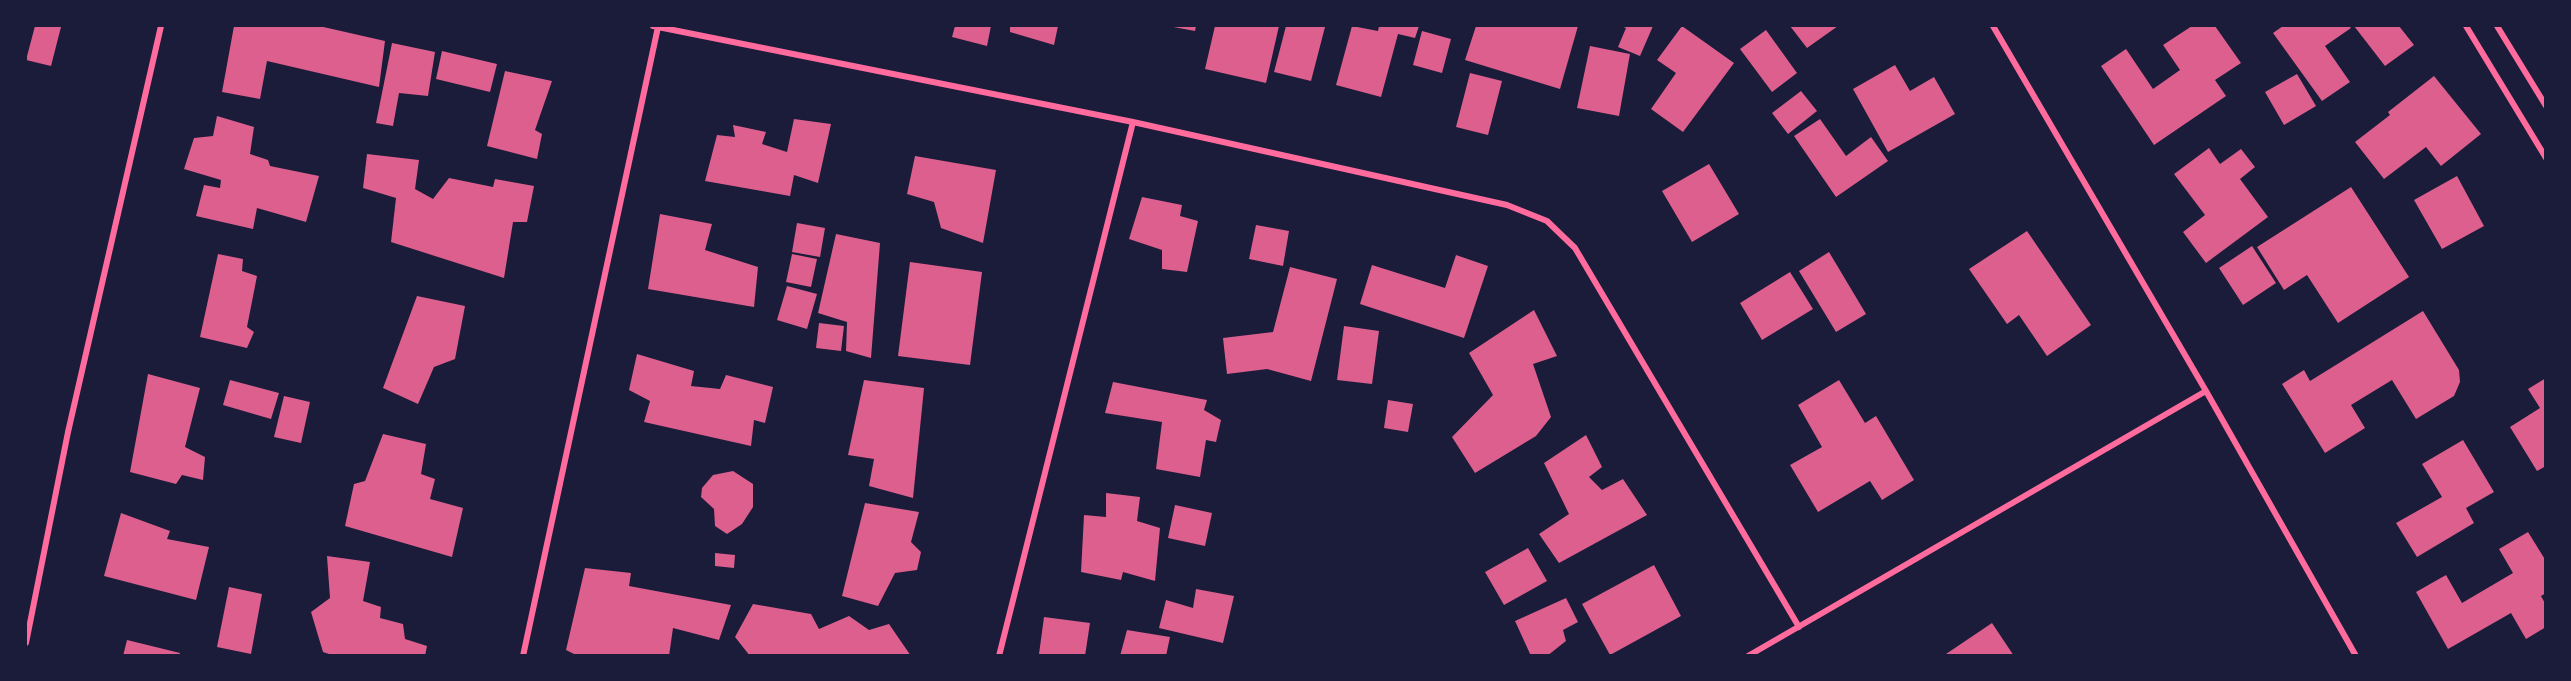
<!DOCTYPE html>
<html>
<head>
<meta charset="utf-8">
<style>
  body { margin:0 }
  #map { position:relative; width:2571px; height:681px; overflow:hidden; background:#1b1b3a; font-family:Mulish,sans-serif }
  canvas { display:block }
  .frame { position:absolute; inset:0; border:27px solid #1b1b3a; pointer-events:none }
</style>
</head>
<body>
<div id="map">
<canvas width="2571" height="681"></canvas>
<div class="frame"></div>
</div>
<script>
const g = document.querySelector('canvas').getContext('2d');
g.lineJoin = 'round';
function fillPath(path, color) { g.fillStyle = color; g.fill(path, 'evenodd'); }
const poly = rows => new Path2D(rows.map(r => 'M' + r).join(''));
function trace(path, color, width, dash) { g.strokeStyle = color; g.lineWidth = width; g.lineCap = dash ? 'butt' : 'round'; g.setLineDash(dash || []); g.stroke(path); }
const building = poly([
  [35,26,61,27,51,66,26,60],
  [234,26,319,26,385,41,379,87,267,61,260,99,222,92],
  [955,26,991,26,987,46,952,37],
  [1010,26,1058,26,1054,45,1010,32],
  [1168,26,1196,26,1195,31],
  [1215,26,1279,26,1266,83,1205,69],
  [1286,26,1325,27,1311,81,1274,72],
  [1352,26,1378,31,1379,26,1419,26,1415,38,1398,34,1381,97,1336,85],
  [1476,26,1578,26,1560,89,1465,60],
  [1621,26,1653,26,1640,56,1618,47,1626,28],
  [1682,26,1734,63,1683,132,1651,109,1676,73,1657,60],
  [1790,26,1838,26,1807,48],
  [2192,26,2215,26,2241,63,2215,80,2226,96,2154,145,2101,66,2126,49,2153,89,2180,70,2163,45],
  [2283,26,2349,26,2351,28,2325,46,2350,82,2322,101,2273,33],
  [2354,26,2399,26,2414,45,2385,66],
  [1766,30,1797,73,1772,92,1740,49],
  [1422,31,1451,39,1442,73,1413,65],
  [392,43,435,52,428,96,399,93,393,126,376,123],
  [1590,46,1630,54,1619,116,1577,108],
  [442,51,497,64,490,92,436,79],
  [1895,65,1910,91,1934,77,1955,114,1888,152,1853,89],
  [505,71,552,81,535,130,542,134,537,159,487,146],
  [1470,73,1502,81,1488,135,1456,127],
  [2297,74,2316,106,2284,125,2265,92],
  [2434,76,2481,134,2441,166,2426,147,2384,179,2355,142,2390,115,2388,112],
  [1801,91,1817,111,1788,134,1772,113],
  [217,116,254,127,250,154,268,160,270,166,319,176,306,222,257,208,253,229,196,216,204,185,220,188,221,180,184,169,194,138,213,136],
  [794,119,831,124,818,183,794,175,790,196,705,181,717,135,735,137,733,125,766,132,762,144,787,152],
  [1820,119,1846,156,1871,137,1888,161,1836,197,1794,136],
  [2209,148,2220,164,2241,149,2255,167,2240,179,2268,217,2206,263,2183,232,2205,215,2174,174],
  [367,154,419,160,415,189,433,199,449,178,493,187,495,179,534,186,527,222,513,222,504,278,391,242,396,198,363,188],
  [915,156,996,170,983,243,941,228,934,202,907,194],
  [1709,164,1739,214,1692,242,1662,191],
  [2457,176,2484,226,2442,249,2414,200],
  [2351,187,2409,277,2338,323,2307,275,2284,290,2257,247],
  [1142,197,1182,205,1180,216,1198,221,1187,272,1162,269,1162,250,1129,239],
  [660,214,712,224,705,250,758,267,754,307,648,289],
  [797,223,825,228,820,257,792,252],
  [1256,225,1289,231,1283,266,1249,259],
  [2027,231,2091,325,2047,356,2019,315,2007,324,1969,269],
  [836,234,880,243,871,358,846,351,847,322,818,313],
  [2252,246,2276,283,2243,305,2219,268],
  [1829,252,1866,314,1836,332,1799,271],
  [218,254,243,259,242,271,257,276,247,327,254,332,247,348,200,337],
  [792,254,817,259,811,287,786,282],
  [1456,255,1488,266,1464,338,1360,304,1372,265,1445,288],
  [910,262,982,272,970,365,898,356],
  [1290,267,1337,279,1311,381,1267,369,1227,374,1223,338,1273,332],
  [1790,272,1813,309,1762,340,1740,303],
  [787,286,817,294,807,329,777,320],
  [417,296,465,306,455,359,434,367,418,404,383,388],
  [1534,310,1557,356,1533,364,1551,417,1536,436,1475,473,1452,437,1493,395,1469,353],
  [2423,311,2459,370,2460,382,2454,396,2416,419,2392,380,2351,405,2365,428,2325,453,2282,384,2304,370,2310,381],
  [819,323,844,326,841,351,816,348],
  [1344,326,1379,331,1372,384,1337,380],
  [637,354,694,371,691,386,720,389,726,375,773,387,765,423,754,420,751,446,644,422,650,401,629,390],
  [148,374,200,388,185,447,205,457,203,480,182,475,176,484,130,472],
  [2546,378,2546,466,2537,471,2510,427,2540,408,2528,389],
  [230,380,279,393,271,419,223,405],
  [864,380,924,388,913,498,869,486,874,459,848,455],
  [1839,380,1865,423,1876,416,1914,480,1882,500,1870,481,1818,512,1790,465,1822,447,1798,405],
  [1113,382,1207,400,1204,410,1221,420,1216,442,1206,440,1200,477,1156,469,1162,422,1105,413],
  [284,396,310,402,301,443,274,437],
  [1388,400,1413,404,1408,432,1384,428],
  [383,434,426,444,421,474,435,479,430,499,463,508,452,557,345,526,354,484,365,481],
  [1586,435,1602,467,1589,477,1602,490,1623,479,1647,515,1559,563,1539,534,1569,514,1544,463],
  [2463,440,2494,492,2466,508,2474,523,2417,557,2396,523,2442,497,2422,464],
  [733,471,753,484,753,507,742,524,727,534,715,526,714,509,701,497,702,488,713,475],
  [1106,493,1140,497,1137,521,1160,528,1155,581,1123,572,1121,580,1081,572,1084,515,1106,517],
  [865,503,919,512,911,542,921,552,917,570,895,573,878,606,842,596],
  [1175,505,1212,513,1205,546,1168,538],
  [121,513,170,531,167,539,209,547,196,600,104,576],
  [2528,532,2546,561,2546,593,2541,596,2546,605,2546,627,2526,639,2511,613,2448,649,2416,592,2446,575,2462,603,2513,573,2499,549],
  [1528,548,1547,581,1504,605,1485,572],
  [715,553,735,555,734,568,715,566],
  [327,556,370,562,363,601,381,607,380,618,403,624,405,639,427,646,425,656,335,656,323,652,311,612,330,598],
  [1654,565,1681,616,1610,655,1582,604],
  [585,568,631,573,629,586,731,605,719,640,673,628,669,656,578,656,566,650],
  [229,587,262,594,251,654,217,647],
  [1196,589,1234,596,1223,643,1159,628,1166,600,1193,608],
  [1566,598,1578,622,1563,630,1566,641,1547,656,1531,656,1515,621],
  [753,604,811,614,819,629,849,616,869,630,889,624,911,656,750,656,735,637],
  [1044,617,1090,623,1085,656,1039,654],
  [1992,623,2014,656,1943,656],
  [1127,630,1170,637,1166,656,1120,656],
  [127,640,180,653,179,656,123,656]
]);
const minor = poly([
  [653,26,1133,122,1507,205,1547,221,1575,248,1799,627],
  [1993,26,2206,391,2356,656],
  [2466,26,2546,158],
  [2497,26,2546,106],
  [26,643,68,432,161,26],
  [523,656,658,27],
  [999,656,1133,122],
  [1748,656,2206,391]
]);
fillPath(building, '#dd5f8e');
trace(minor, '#ff6b9d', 6);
</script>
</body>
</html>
